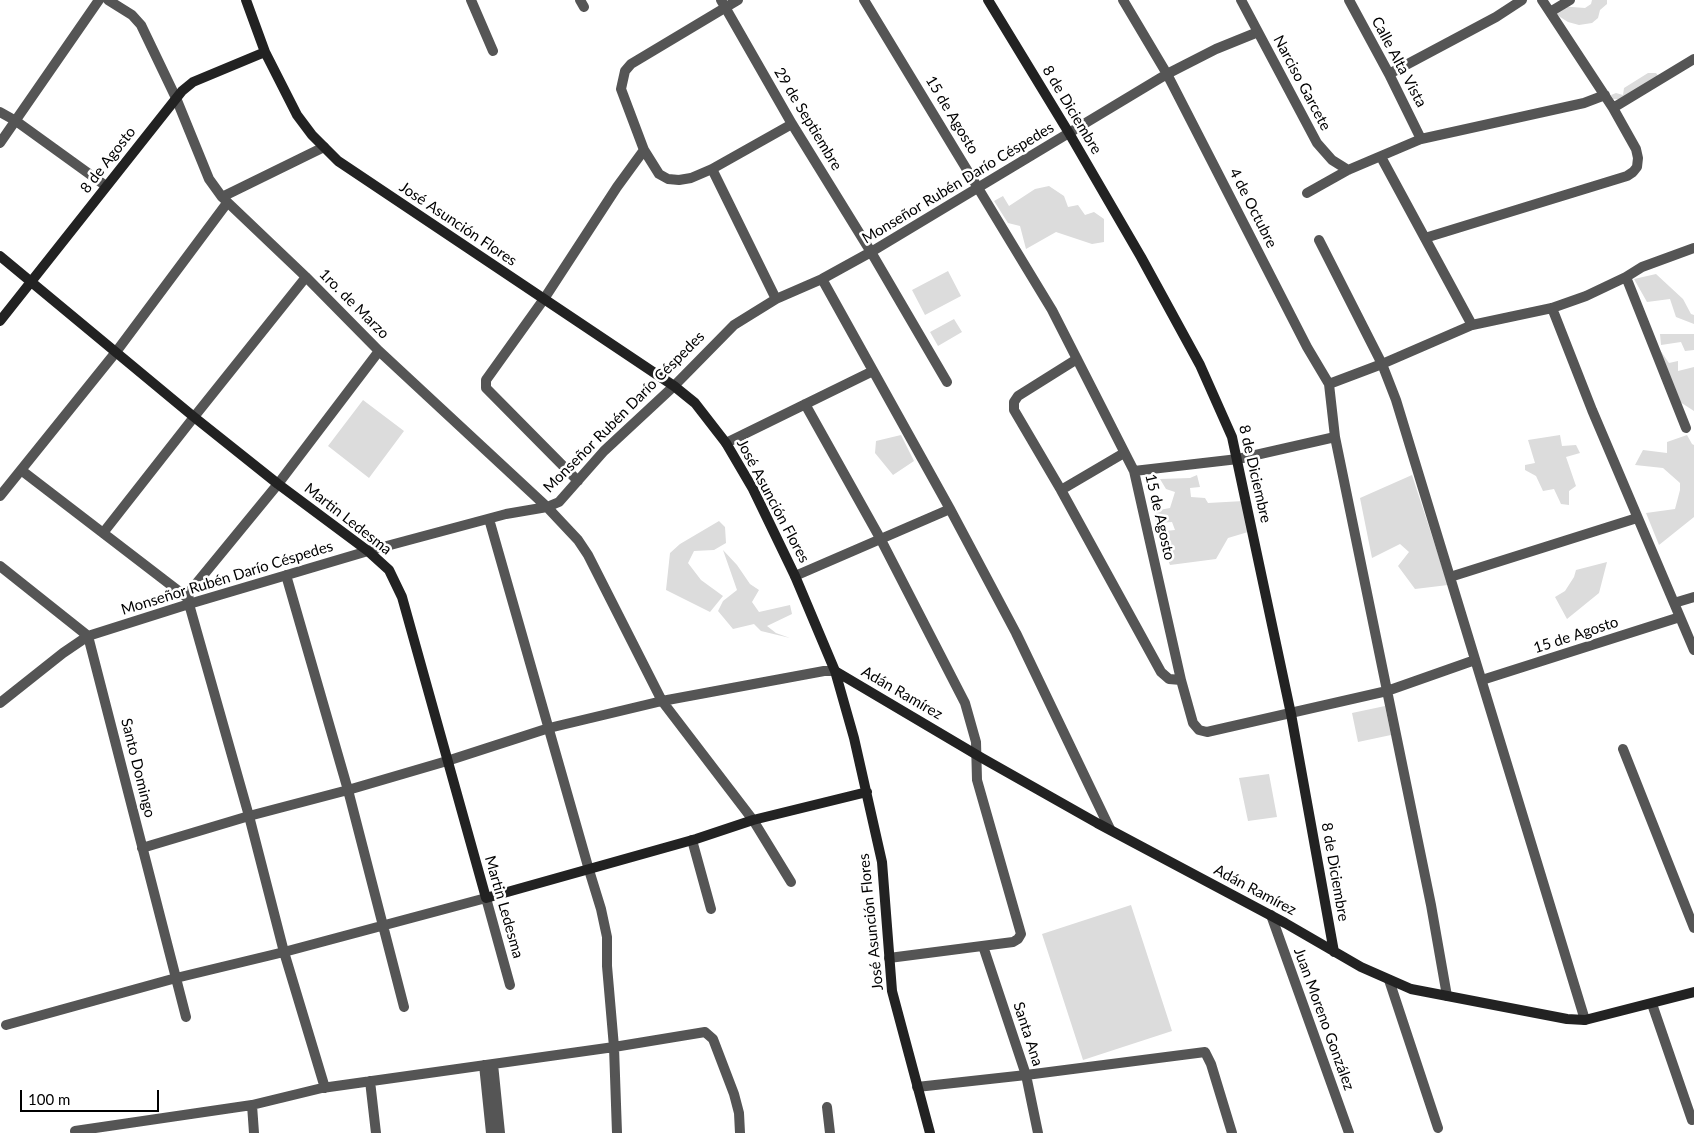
<!DOCTYPE html>
<html>
<head>
<meta charset="utf-8">
<style>
  body { margin:0 }
  #map { position:relative; width:1694px; height:1133px; overflow:hidden; background:#fff; font-family:Lato,sans-serif }
  canvas { display:block }
  .scale { position:absolute; left:20px; top:1090px; width:139px; height:22px; box-sizing:border-box; border:2px solid #000; border-top:0; padding-left:6px; font-size:15px; line-height:18px; white-space:nowrap; color:#000; -webkit-text-stroke:4px #fff; paint-order:stroke }
</style>
</head>
<body>
<div id="map">
<canvas width="1694" height="1133"></canvas>
<div class="scale">100 m</div>
</div>
<script>
const g = document.querySelector('canvas').getContext('2d');
g.lineJoin = 'round';
function fillPath(path, color) { g.fillStyle = color; g.fill(path, 'evenodd'); }
const poly = rows => new Path2D(rows.map(r => 'M' + r).join(''));
function trace(path, color, width, dash) { g.strokeStyle = color; g.lineWidth = width; g.lineCap = dash ? 'butt' : 'round'; g.setLineDash(dash || []); g.stroke(path); }
function label(font, color, halo, rows, align = 'center') {
  g.font = font + ' Lato,sans-serif'; g.lineWidth = 5; g.setLineDash([]); g.textBaseline = 'middle'; g.strokeStyle = halo; g.fillStyle = color; for (const [text, x, y, turn = 0] of rows) {
    g.save(); g.translate(x, y); g.rotate((+turn || 0) * Math.PI / 180); g.textAlign = isNaN(turn) ? turn : align; if (halo) g.strokeText(text, 0, 0); g.fillText(text, 0, 0); g.restore();
  }
}
const green = poly([
  [1592,0,1607,0,1607,4,1600,10,1598,18,1592,23,1579,25,1568,22,1557,15,1556,9,1559,6,1585,8,1591,4],
  [1648,73,1656,73,1660,78,1634,100,1613,99,1611,95,1616,93,1623,95,1624,88],
  [1049,186,1064,196,1068,207,1078,205,1085,215,1094,212,1104,219,1104,242,1092,244,1056,232,1026,249,1020,226,1008,223,994,201,1003,196,1009,206,1035,189],
  [948,271,961,296,925,315,912,290],
  [1656,274,1683,299,1691,314,1694,315,1694,324,1676,317,1670,299,1647,302,1634,279],
  [954,319,962,332,938,346,930,332],
  [1660,334,1694,334,1694,350,1685,351,1681,342,1661,345],
  [1653,340,1669,363,1678,361,1678,371,1694,367,1694,411,1677,400],
  [363,400,404,431,369,478,328,446],
  [901,435,914,461,893,475,875,453,876,441],
  [1560,435,1562,446,1576,445,1580,453,1566,457,1576,486,1569,491,1569,505,1561,504,1554,489,1543,491,1536,476,1525,470,1525,465,1535,463,1528,440],
  [1687,435,1692,444,1694,445,1694,517,1659,545,1646,513,1675,509,1680,490,1680,483,1663,468,1635,465,1643,450,1667,453,1667,442],
  [1197,475,1200,487,1190,488,1191,497,1205,498,1208,503,1244,501,1248,532,1228,538,1216,559,1170,565,1156,532,1175,530,1172,522,1156,523,1154,511,1170,508,1175,492,1166,489,1160,479,1190,478],
  [1412,475,1448,585,1415,589,1398,566,1409,552,1400,544,1372,558,1360,498],
  [719,521,725,527,726,543,714,550,694,551,688,563,701,580,723,596,710,612,666,590,670,553,680,544],
  [723,550,737,565,750,584,759,590,752,602,759,612,790,605,792,614,767,626,776,633,790,638,761,631,754,624,733,629,718,611,723,601,737,590],
  [1607,562,1599,593,1567,619,1555,597,1565,591,1574,577,1576,570],
  [1385,706,1391,735,1358,742,1352,713],
  [1269,774,1277,817,1248,821,1239,778],
  [1131,905,1172,1031,1083,1060,1042,934]
]);
const street = poly([
  [108,0,132,15,141,25,176,98,209,179,222,197,306,277,379,351,547,507,578,540,588,555,662,701,753,820,791,882],
  [471,0,493,51],
  [580,0,584,7],
  [721,0,792,124,871,252,947,382],
  [738,0,631,64,625,71,621,89,644,150,659,174,668,179,679,180,691,178,712,169,792,124],
  [864,0,1052,310,1134,471,1181,680,1193,723,1199,730,1207,732,1387,691,1475,660],
  [1123,0,1167,74,1307,347,1329,384,1335,437,1431,905,1447,996],
  [1241,0,1317,143,1332,160,1348,170],
  [1349,0,1389,74,1421,139],
  [1550,12,1570,0],
  [1389,74,1496,17,1522,0],
  [1613,108,1694,59],
  [0,112,16,121,106,186],
  [0,143,99,0],
  [1381,157,1472,325],
  [712,169,776,299],
  [1307,193,1348,170,1421,139,1584,103,1605,95],
  [222,197,324,147],
  [1425,238,1627,176,1633,172,1637,167,1638,158,1636,149,1613,108,1542,0],
  [1319,240,1382,364,1396,400,1585,1020],
  [1626,277,1686,428],
  [822,279,950,509,1016,633,1110,829],
  [1552,308,1592,410,1694,650],
  [1077,359,1018,396,1014,402,1014,410,1061,490,1161,672,1169,679,1181,680],
  [1329,384,1382,364,1472,325,1552,308,1586,296,1626,277,1642,267,1694,248],
  [805,404,880,538,965,703,976,742,977,780,1021,934,1018,939,1013,942,889,958],
  [726,443,873,371],
  [21,470,189,599],
  [1134,471,1238,459,1335,437],
  [578,481,486,388,486,380,544,299,617,187,644,150],
  [1061,490,1124,453],
  [0,496,116,352,227,203],
  [489,519,589,870,601,909,607,937,607,966,614,1047,617,1133],
  [103,533,194,417,306,277],
  [0,566,88,636,186,1017],
  [286,575,348,790,404,1007],
  [795,576,950,509],
  [1450,577,1637,518],
  [1674,603,1694,597],
  [1482,680,1680,617],
  [0,703,63,653,88,636,189,604,368,551,506,514,547,507,559,502,604,451,674,386,734,325,776,299,822,279,871,252,1167,74,1216,49,1258,32],
  [1623,749,1694,928],
  [692,840,711,909],
  [142,848,249,816,348,790,447,761,549,728,662,701,824,671,835,671],
  [1271,915,1349,1133],
  [983,946,1026,1075,1038,1133],
  [1389,980,1438,1128],
  [1652,1004,1692,1120],
  [6,1025,176,978,284,952,486,898,510,985],
  [493,1064,500,1133],
  [484,1065,491,1133],
  [370,1081,376,1133],
  [917,1087,1026,1075,1205,1052,1211,1064,1232,1133],
  [325,1088,284,952,249,816,189,604,188,596,191,590,278,484,379,351],
  [252,1105,254,1133],
  [827,1107,830,1133],
  [75,1131,252,1105,322,1088,614,1047,705,1032,713,1039,734,1094,739,1113,740,1133]
]);
const secondary = poly([
  [246,0,265,52,297,115,312,135,338,161,674,386,695,403,726,443,753,489,795,576,835,671,854,738,882,862,892,991,930,1133],
  [988,0,1069,133,1141,257,1200,365,1232,437,1291,714,1334,952],
  [0,256,194,417,278,484,368,551,389,570,402,597,486,898,696,839,753,820,867,792],
  [0,321,182,91,193,82,265,52],
  [835,671,982,758,1097,823,1285,923,1361,967,1411,989,1567,1019,1585,1020,1694,992]
]);
const streetNames = [
  ["Calle Alta Vista",1399,62,62],
  ["Narciso Garcete",1302,83,62],
  ["8 de Diciembre",1072,110,59],
  ["15 de Agosto",952,115,59],
  ["29 de Septiembre",808,119,59],
  ["8 de Agosto",108,160,-52],
  ["Monseñor Rubén Darío Céspedes",958,183,-31],
  ["4 de Octubre",1253,208,63],
  ["José Asunción Flores",458,224,34],
  ["1ro. de Marzo",354,304,45],
  ["Monseñor Rubén Darío Céspedes",624,412,-45],
  ["8 de Diciembre",1255,474,77],
  ["José Asunción Flores",773,501,62],
  ["15 de Agosto",1160,517,77],
  ["Martin Ledesma",348,519,38],
  ["Monseñor Rubén Darío Céspedes",227,578,-17],
  ["15 de Agosto",1576,635,-18],
  ["Adán Ramírez",902,693,30],
  ["Santo Domingo",138,768,76],
  ["8 de Diciembre",1335,872,80],
  ["Adán Ramírez",1255,890,28],
  ["Martin Ledesma",504,907,74],
  ["José Asunción Flores",871,922,-96],
  ["Juan Moreno González",1324,1019,70],
  ["Santa Ana",1028,1034,72]
];
fillPath(green, '#dcdcdc');
trace(street, '#555', 10);
trace(secondary, '#222', 10);
label('15px', '#000', '#fff', streetNames);
</script>
</body>
</html>
